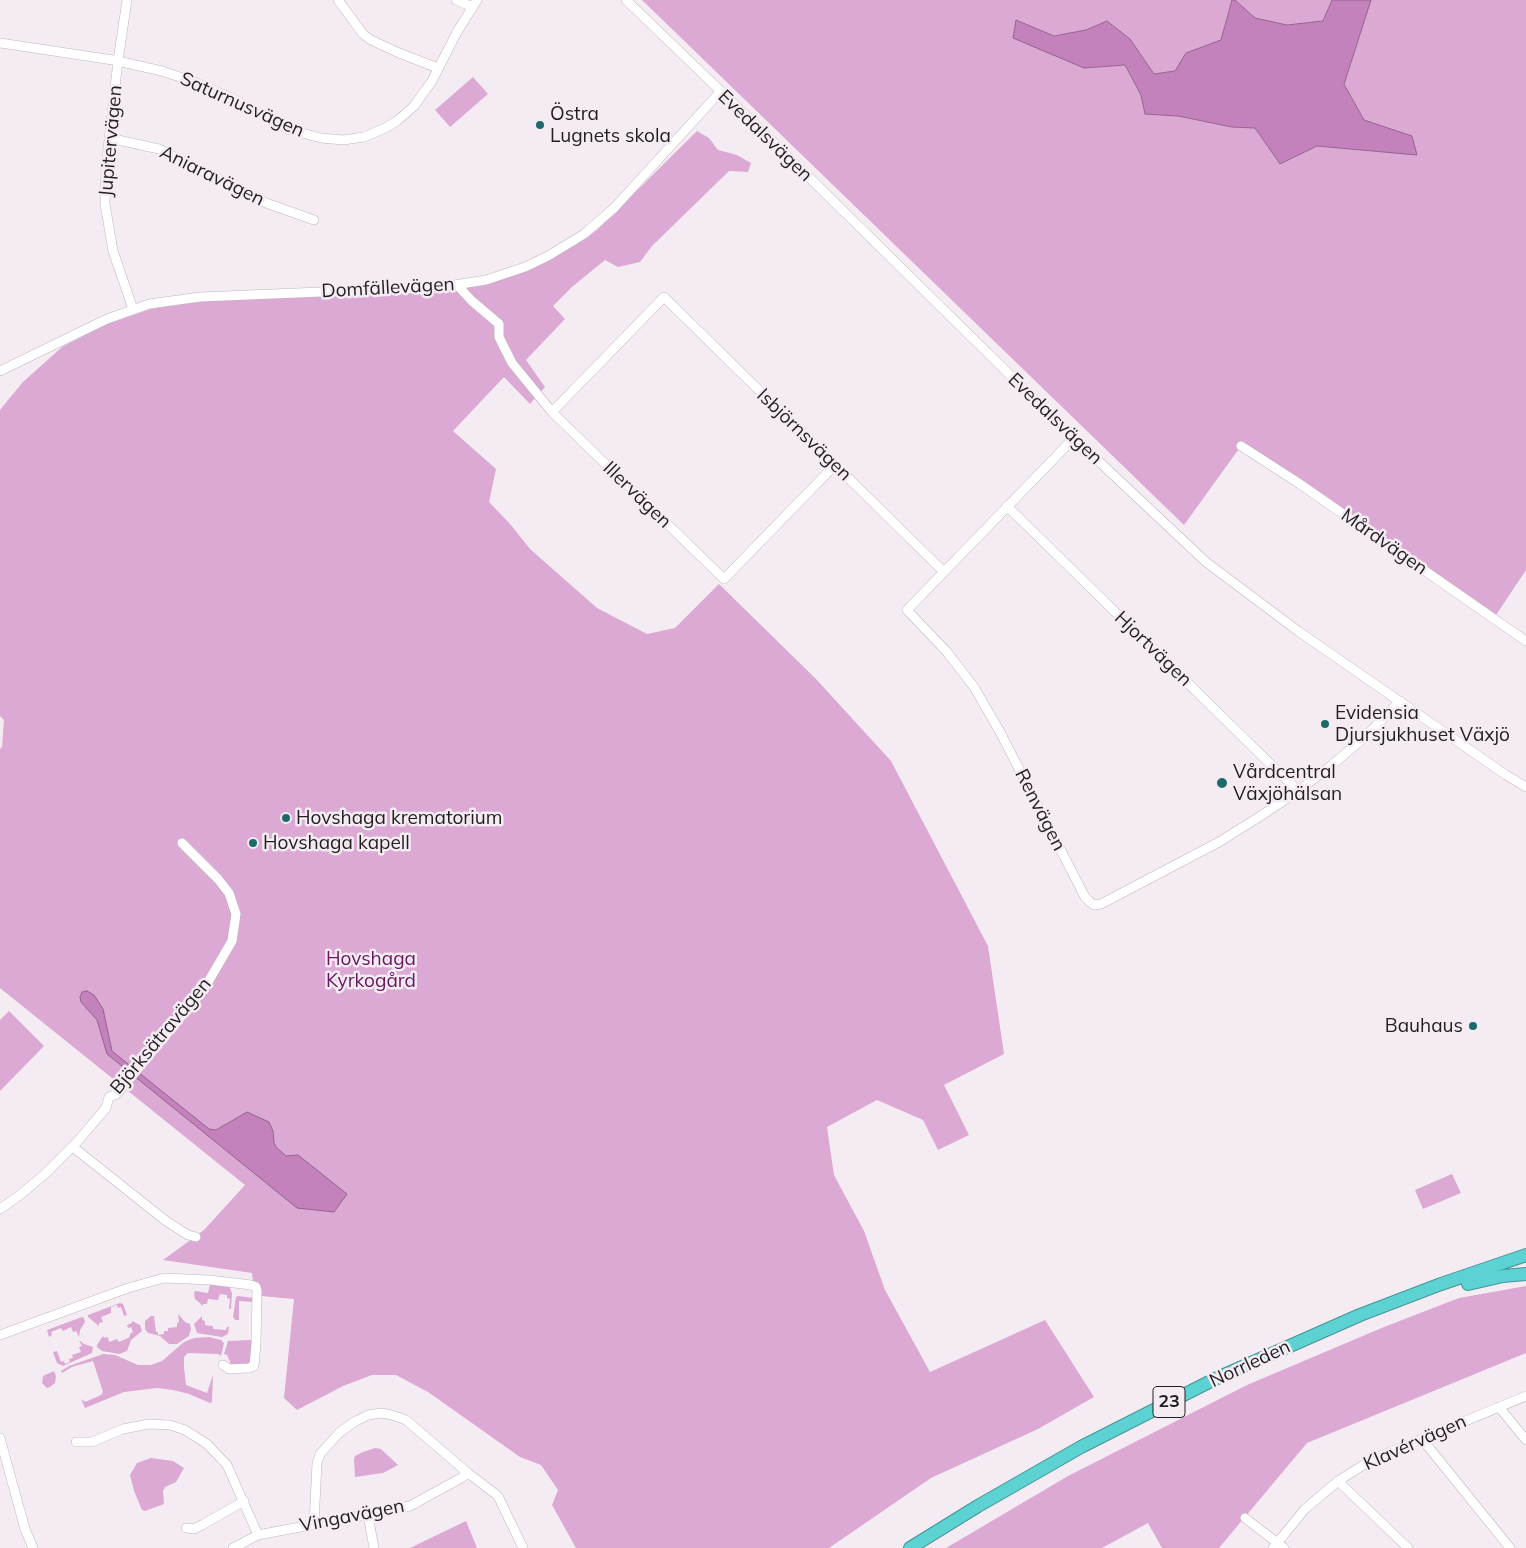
<!DOCTYPE html>
<html>
<head>
<meta charset="utf-8">
<style>
  body { margin:0 }
  canvas { display:block; background:#f5ecf3 }
</style>
</head>
<body>
<canvas width="1526" height="1548"></canvas>
<script>
const g = document.querySelector('canvas').getContext('2d');
g.lineJoin = 'round';
function fillPath(path, color) { g.fillStyle = color; g.fill(path, 'evenodd'); }
const poly = rows => new Path2D(rows.map(r => 'M' + r).join(''));
function trace(path, color, width, dash) { g.strokeStyle = color; g.lineWidth = width; g.lineCap = dash ? 'butt' : 'round'; g.setLineDash(dash || []); g.stroke(path); }
function label(font, color, halo, rows, align = 'center') {
  g.font = font + ' Mulish,sans-serif'; g.lineWidth = 5; g.setLineDash([]); g.textBaseline = 'middle'; g.strokeStyle = halo; g.fillStyle = color; for (const [text, x, y, turn = 0] of rows) {
    g.save(); g.translate(x, y); g.rotate((+turn || 0) * Math.PI / 180); g.textAlign = isNaN(turn) ? turn : align; if (halo) g.strokeText(text, 0, 0); g.fillText(text, 0, 0); g.restore();
  }
}
const green = poly([
  [642,0,1232,0,1221,41,1186,53,1176,71,1154,74,1130,39,1107,21,1086,30,1054,36,1016,20,1084,68,1125,65,1141,95,1145,114,1178,116,1232,127,1255,128,1280,164,1317,146,1416,154,1412,136,1364,120,1344,83,1371,0,1526,0,1526,570,1494,618,1241,446,1184,525],
  [1235,0,1332,0,1323,21,1287,25,1255,18],
  [473,77,488,94,450,127,435,110],
  [697,131,709,138,718,150,737,155,751,163,748,172,729,171,652,246,640,262,618,267,605,260,572,287,553,306,565,319,526,360,545,387,530,404,504,377,453,431,496,469,489,502,511,525,530,549,597,608,647,634,675,628,719,584,816,679,891,761,988,946,1004,1054,944,1085,969,1135,938,1150,923,1120,877,1100,827,1127,834,1175,864,1231,885,1290,930,1372,1045,1320,1094,1397,1038,1429,931,1478,829,1548,576,1548,552,1505,558,1490,541,1465,520,1457,428,1392,396,1375,372,1375,343,1386,297,1410,284,1398,294,1299,261,1296,260,1285,253,1283,252,1273,163,1260,204,1230,245,1185,0,988,0,749,2,747,4,720,0,716,0,410,8,400,23,382,62,347,104,325,151,309,199,301,442,292,486,284,528,270,574,246,597,230],
  [9,1011,44,1046,0,1091,0,1020],
  [1452,1174,1461,1193,1423,1209,1415,1190],
  [210,1284,229,1286,232,1293,231,1309,229,1309,230,1299,227,1298,227,1295,220,1294,218,1300,208,1299,207,1304,203,1304,203,1306,195,1299,194,1294,195,1291,208,1293],
  [1526,1286,1526,1353,1307,1443,1219,1548,1162,1548,1148,1523,1102,1548,946,1548,1068,1476,1247,1385,1384,1327,1459,1298],
  [238,1296,254,1298,254,1302,239,1301,239,1320,235,1320,233,1317,236,1297],
  [120,1303,123,1304,127,1315,124,1316,121,1307,118,1308,117,1305,111,1307,111,1313,101,1317,103,1322,99,1323,99,1326,88,1317,88,1315],
  [178,1314,185,1322,190,1324,191,1329,189,1336,177,1344,169,1344,160,1336,148,1333,145,1329,145,1321,151,1316,154,1316,156,1332,158,1332,158,1335,164,1334,164,1331,168,1331,168,1328,177,1327,177,1323,179,1322],
  [202,1316,202,1320,205,1321,205,1325,213,1326,213,1329,226,1330,227,1327,229,1327,228,1334,222,1337,197,1333,194,1324],
  [82,1317,84,1318,85,1322,80,1330,79,1337,76,1331,73,1332,71,1327,63,1331,61,1328,51,1332,52,1335,49,1337,47,1330],
  [132,1321,140,1325,142,1331,131,1340,127,1351,119,1354,102,1351,97,1347,97,1345,103,1336,104,1338,108,1337,109,1342,117,1339,119,1342,130,1337,130,1334,133,1332,131,1327,128,1328,127,1325,132,1323],
  [209,1337,221,1340,224,1343,221,1356,218,1354,188,1353,184,1357,184,1367,186,1385,207,1393,213,1375,212,1402,210,1403,189,1394,173,1390,157,1388,124,1392,85,1408,81,1399,85,1402,101,1395,103,1392,93,1361,72,1367,62,1373,61,1371,69,1366,103,1354,115,1355,138,1365,151,1365,162,1361,184,1342,194,1338],
  [79,1340,84,1344,93,1347,92,1353,63,1366,57,1363,53,1352,57,1351,61,1362,64,1361,65,1364,70,1362,69,1359,73,1358,72,1355,81,1352,79,1347,82,1346],
  [251,1340,253,1342,251,1363,248,1365,231,1364,227,1355,224,1354,228,1341],
  [54,1371,56,1376,55,1383,50,1387,47,1388,42,1383,43,1376],
  [375,1448,381,1449,398,1465,383,1473,355,1477,354,1459,355,1456,363,1452],
  [151,1458,173,1461,184,1468,176,1482,165,1487,163,1491,164,1504,145,1511,142,1510,134,1491,130,1475,137,1463],
  [466,1521,477,1548,410,1548]
]);
const water = poly([
  [1232,0,1235,0,1255,18,1287,25,1323,21,1332,0,1371,0,1344,84,1364,120,1412,136,1417,155,1317,146,1280,164,1255,128,1232,127,1178,116,1145,114,1141,95,1125,65,1084,68,1013,38,1016,20,1054,36,1086,30,1107,21,1130,39,1154,74,1175,71,1186,53,1221,40,1232,0],
  [87,991,94,995,103,1009,112,1051,209,1129,216,1130,247,1112,269,1122,273,1131,274,1143,276,1147,286,1156,298,1155,347,1194,334,1212,297,1208,107,1054,97,1020,81,1002,80,997,82,992,87,991]
]);
const minor = poly([
  [127,0,118,61,106,166,105,204,113,251,133,309],
  [338,0,363,34,371,40,399,53,438,68],
  [456,0,473,7],
  [626,0,758,127,1074,438,1206,562,1298,631,1506,775,1526,787],
  [0,43,113,60,162,71,197,83,232,98,287,129,321,138,343,140,364,137,385,128,397,121,414,106,432,81,457,32,477,0],
  [109,138,159,149,266,203,314,220],
  [458,286,472,301,499,324,499,337,512,363,552,412],
  [0,371,107,319,149,304,200,297,442,287,486,280,525,267,548,256,584,234,614,208,720,92],
  [1074,438,907,610,947,652,974,687,1000,732,1085,897,1090,902,1094,905,1101,904,1219,842,1259,817,1298,791,1332,765,1366,736,1400,701],
  [1241,446,1297,482,1526,641],
  [835,465,724,579,552,412,664,297,944,572],
  [1007,506,1298,791],
  [73,1147,166,1221,188,1235,196,1237],
  [0,1209,20,1195,46,1173,77,1142,106,1108,109,1097,117,1094,204,989,232,941,236,914,229,893,218,879,182,843],
  [0,1335,128,1288,164,1278,210,1280,251,1285,256,1287,257,1291,256,1344,254,1366,249,1368,229,1369,223,1365],
  [1499,1407,1526,1440],
  [0,1438,25,1529,33,1548],
  [1422,1439,1510,1548],
  [76,1442,92,1442,123,1429,149,1424,170,1425,185,1430,207,1444,227,1465,258,1535],
  [1338,1481,1408,1548],
  [368,1515,374,1548],
  [1245,1518,1284,1548],
  [314,1524,317,1463,320,1454,339,1433,354,1422,368,1415,381,1413,392,1415,406,1420,468,1473,498,1496,523,1548],
  [186,1528,194,1529,202,1525,244,1501],
  [233,1548,258,1535,410,1506,461,1478,468,1473],
  [1273,1548,1305,1509,1338,1481,1373,1459,1526,1396]
]);
const highway = poly([
  [1468,1284,1503,1276,1526,1274],
  [910,1548,978,1506,1081,1447,1215,1379,1360,1315,1441,1284,1526,1255]
]);
const markers = [
  [540,125,5,"#1d6a6b"],
  [1325,724,5,"#1d6a6b"],
  [1222,783,6,"#1d6a6b"],
  [286,818,5,"#1d6a6b"],
  [253,843,5,"#1d6a6b"],
  [1473,1026,5,"#1d6a6b"]
];
const shields = [
  [1169,1402,32]
];
const shieldNames = [
  ["23",1169,1402]
];
const streetNames = [
  ["Saturnusvägen",242,105,24],
  ["Evedalsvägen",765,136,44],
  ["Jupitervägen",111,141,-85],
  ["Aniaravägen",212,176,26],
  ["Domfällevägen",388,288,-3],
  ["Evedalsvägen",1055,419,44],
  ["Isbjörnsvägen",804,435,44],
  ["Illervägen",637,495,44],
  ["Mårdvägen",1384,542,35],
  ["Hjortvägen",1153,649,44],
  ["Renvägen",1040,810,63],
  ["Björksätravägen",161,1036,-50],
  ["Norrleden",1250,1364,-25],
  ["Klavérvägen",1415,1443,-24],
  ["Vingavägen",352,1516,-11]
];
const poiNames = [
  ["Östra",550,114],
  ["Lugnets skola",550,136],
  ["Evidensia",1335,713],
  ["Djursjukhuset Växjö",1335,735],
  ["Vårdcentral",1233,772],
  ["Växjöhälsan",1233,794],
  ["Hovshaga krematorium",296,818],
  ["Hovshaga kapell",263,843],
  ["Bauhaus",1463,1026,"right"]
];
const parkNames = [
  ["Hovshaga",371,959],
  ["Kyrkogård",371,981]
];
fillPath(green, '#dba9d3');
fillPath(water, '#c482bc');
trace(water, '#93648e', 1);
trace(minor, '#beb6bd', 10);
trace(highway, '#479395', 14);
trace(minor, '#fff', 9);
trace(highway, '#5cd2d3', 12);
for (const [x, y, r, color] of markers) { const dot = new Path2D(); dot.arc(x, y, r, 0, 2 * Math.PI); g.fillStyle = color; g.fill(dot); trace(dot, '#f5ecf3', 2); }
for (const [x, y, w] of shields) { const box = new Path2D(); box.roundRect(x - w / 2, y - 15.5, w, 31, 4); g.fillStyle = '#f5ecf3'; g.fill(box); trace(box, '#211e21', 1); }
label('bold 18px', '#211e21', null, shieldNames);
label('19px', '#211e21', '#f5ecf3', streetNames);
label('19px', '#211e21', '#f5ecf3', poiNames, 'left');
label('19px', '#661760', '#f5ecf3', parkNames);
</script>
</body>
</html>
